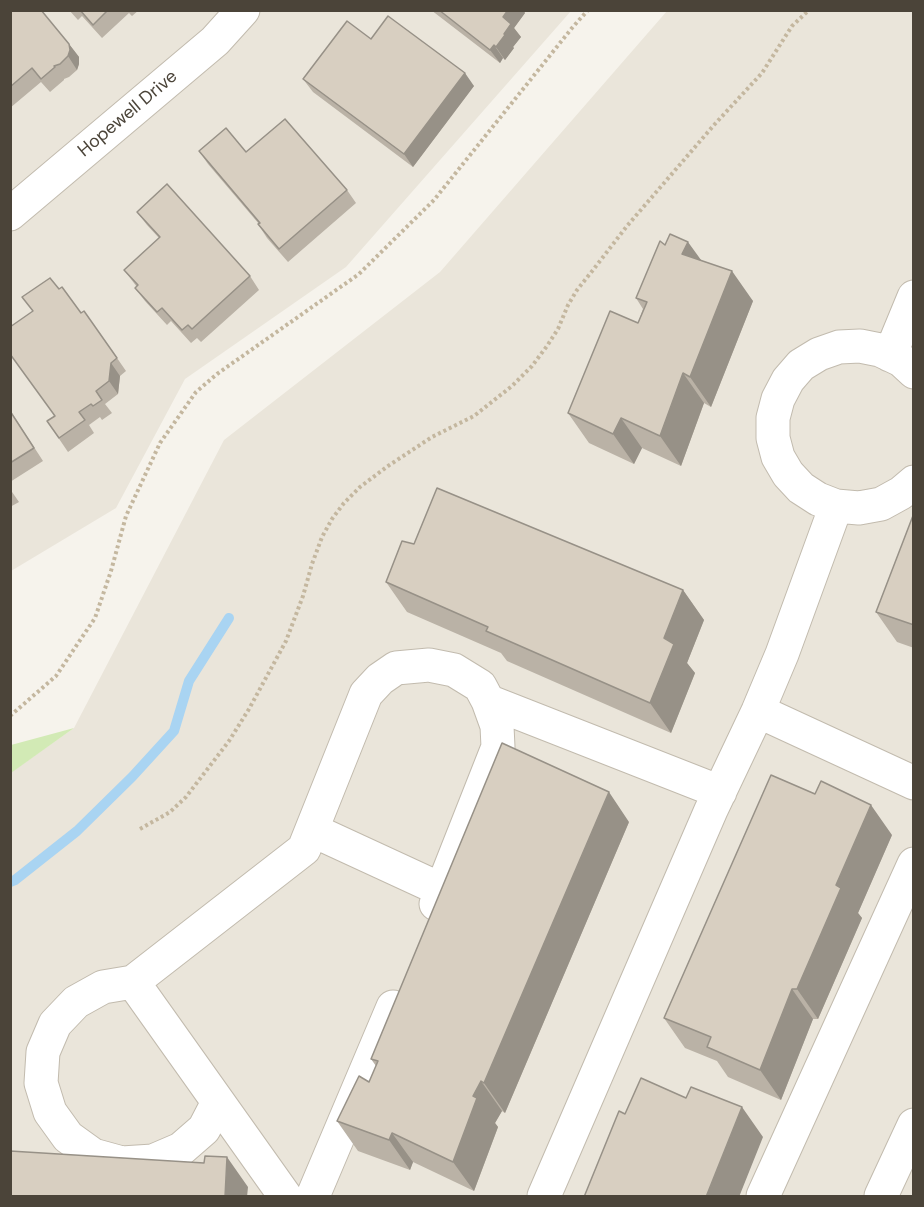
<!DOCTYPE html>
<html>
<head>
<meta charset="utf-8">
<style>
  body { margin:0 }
  #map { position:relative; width:924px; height:1207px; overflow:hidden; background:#f6f3ec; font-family:"DM Sans",sans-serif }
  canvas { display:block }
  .frame { position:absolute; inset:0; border:12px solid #4b4439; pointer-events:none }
</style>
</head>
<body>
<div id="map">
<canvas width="924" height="1207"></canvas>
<div class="frame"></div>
</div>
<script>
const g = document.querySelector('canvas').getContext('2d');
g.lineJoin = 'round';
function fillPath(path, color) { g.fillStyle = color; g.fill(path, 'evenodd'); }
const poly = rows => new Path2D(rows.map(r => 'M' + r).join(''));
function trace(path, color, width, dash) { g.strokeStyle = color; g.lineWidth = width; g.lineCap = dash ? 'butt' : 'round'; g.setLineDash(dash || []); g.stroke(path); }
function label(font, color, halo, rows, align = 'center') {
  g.font = font + ' "DM Sans",sans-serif'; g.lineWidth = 4.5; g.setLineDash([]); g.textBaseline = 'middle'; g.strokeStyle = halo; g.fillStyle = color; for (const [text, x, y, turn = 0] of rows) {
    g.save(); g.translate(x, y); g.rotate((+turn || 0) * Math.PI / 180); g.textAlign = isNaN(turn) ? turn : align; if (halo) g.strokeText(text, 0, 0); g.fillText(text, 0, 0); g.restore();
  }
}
const residential = poly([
  [10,11,571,11,346,267,185,379,116,508,11,571],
  [667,11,913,11,913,1196,11,1196,10,773,74,728,224,440,440,272]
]);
const green = poly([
  [74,728,11,773,11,745]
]);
const stream = poly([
  [10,882,15,880,77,831,132,777,174,731,189,681,229,618]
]);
const path = poly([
  [10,716,56,676,95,618,111,571,126,516,160,443,196,392,217,374,359,274,434,200,572,28,588,10],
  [140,829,170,812,186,797,229,741,249,709,286,641,303,596,312,564,322,537,332,519,344,503,360,487,388,466,432,437,474,416,512,386,532,366,547,346,558,329,568,305,577,290,593,270,627,226,714,125,762,73,792,26,809,10]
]);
const minor = poly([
  [10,214,215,41,243,10],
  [890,355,914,297],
  [914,372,901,360,880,350,860,346,839,347,819,354,801,365,788,380,778,399,773,418,773,438,778,457,788,474,801,488,818,499,836,506,859,508,881,504,901,493,914,482],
  [488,701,720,792],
  [758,711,914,783],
  [312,830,442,890],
  [133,982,285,1196],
  [218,1102,204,1129,181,1149,153,1161,122,1163,93,1155,68,1137,50,1112,41,1083,43,1052,55,1024,76,1002,103,987,133,982,304,849,366,694,380,679,396,668,429,665,454,670,480,686,488,701,497,726,498,747,436,904],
  [313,1196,393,1007],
  [544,1196,711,810,758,711,782,654,836,506],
  [763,1196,914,864],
  [881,1196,914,1125]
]);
const wall = poly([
  [10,10,69,44,79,57,79,64,77,70,69,77,64,79,64,80,50,92,41,82,10,108],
  [69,10,139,10,132,16,129,13,102,38,82,16,78,20],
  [431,10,523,10,525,13,514,28,521,37,513,47,514,48,505,60,503,58,500,63],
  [371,39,474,86,413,167,313,92,303,79],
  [199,151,246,152,347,190,356,203,288,262,267,238,258,224,259,224,208,164],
  [137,212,250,276,259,290,201,342,197,338,191,343,171,321,167,325,145,301,135,288,137,287,124,270,159,238,147,225],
  [665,245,701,260,753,301,711,407,704,403,681,466,642,448,634,464,589,443,568,413,638,323,643,309,636,298],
  [59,289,117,358,126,371,120,376,118,394,105,404,112,413,102,420,100,417,89,425,94,433,68,452,47,421,54,416,33,311],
  [10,410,43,461,10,482],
  [10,489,19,502,10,507],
  [914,513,914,648,897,642,876,612],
  [414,544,683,590,704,620,687,663,695,673,671,733,507,661,501,653,407,612,386,582],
  [629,822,505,1113,502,1111,495,1123,498,1127,474,1191,413,1162,410,1170,358,1151,337,1121,369,1082,376,1066,371,1059],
  [892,835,858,913,862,918,818,1019,813,1019,781,1100,728,1077,717,1061,685,1048,664,1018]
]);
const shadedWall = poly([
  [508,10,523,10,525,13,514,28,521,37,513,47,514,48,505,60,496,47,503,17],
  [69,44,79,57,79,64,77,70,68,56],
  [494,45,503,58,500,63,490,50],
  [465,73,474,86,413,167,404,154],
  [688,242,709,271,682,254],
  [732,271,753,301,711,407,690,377],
  [111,363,120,376,118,394,109,381],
  [683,373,704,403,681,466,660,436],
  [621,418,642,448,634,464,613,434],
  [683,590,704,620,687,663,695,673,671,733,650,703,664,638],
  [609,792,629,822,505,1113,484,1083],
  [871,805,892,835,858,913,862,918,818,1019,797,989,836,885],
  [792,989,813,1019,781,1100,760,1070],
  [481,1081,502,1111,495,1123,498,1127,474,1191,453,1162,473,1096],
  [742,1107,763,1137,739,1197,706,1197],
  [392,1133,413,1162,410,1170,389,1140],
  [227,1157,248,1187,247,1197,225,1197]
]);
const building = poly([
  [10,10,41,10,69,44,70,50,68,56,60,64,54,66,55,67,41,79,32,68,10,87,10,10],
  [80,10,108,10,93,25,80,10],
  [439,10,508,10,503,17,511,24,504,34,505,35,496,47,494,45,490,50,439,10],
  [388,16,465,73,404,154,303,79,347,21,371,39,388,16],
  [285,119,347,190,279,249,258,224,260,223,199,151,226,128,246,152,285,119],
  [167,184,250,276,192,329,188,325,182,330,162,308,157,312,135,288,138,285,124,270,160,237,137,212,167,184],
  [670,234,688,242,682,254,732,271,690,377,683,373,660,436,621,418,613,434,568,413,610,311,638,323,647,302,636,298,660,241,665,245,670,234],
  [50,278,59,289,62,287,81,313,84,311,117,358,111,363,109,381,96,391,102,400,93,406,91,404,79,412,85,420,59,438,47,421,55,416,10,354,10,327,33,311,22,297,50,278],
  [10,411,34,448,10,463,10,411],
  [437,488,683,590,664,638,674,644,650,703,486,631,488,627,386,582,402,541,414,544,437,488],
  [914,513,914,625,876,612,914,513],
  [502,743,609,792,484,1083,481,1081,473,1096,477,1098,453,1162,392,1133,389,1140,337,1121,359,1076,369,1082,378,1061,371,1059,502,743],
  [771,775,815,794,821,781,871,805,836,885,841,888,797,989,792,989,760,1070,707,1047,711,1037,664,1018,771,775],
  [641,1078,686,1098,691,1087,742,1107,706,1197,584,1197,619,1111,625,1114,641,1078],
  [10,1151,204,1163,205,1156,227,1157,225,1197,10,1197,10,1151]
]);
const streetNames = [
  ["Hopewell Drive",128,114,-40]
];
fillPath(residential, '#eae5da');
fillPath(green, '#d2eab5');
trace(stream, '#a9d4f2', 10);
trace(minor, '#c2bbae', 35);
trace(path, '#c4b79f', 4, [3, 3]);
trace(minor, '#fff', 33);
fillPath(wall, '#bab2a6');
fillPath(shadedWall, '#979187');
fillPath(building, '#d8cfc1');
trace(building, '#979187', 1.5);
label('18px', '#4b4439', '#fff', streetNames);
</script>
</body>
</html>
